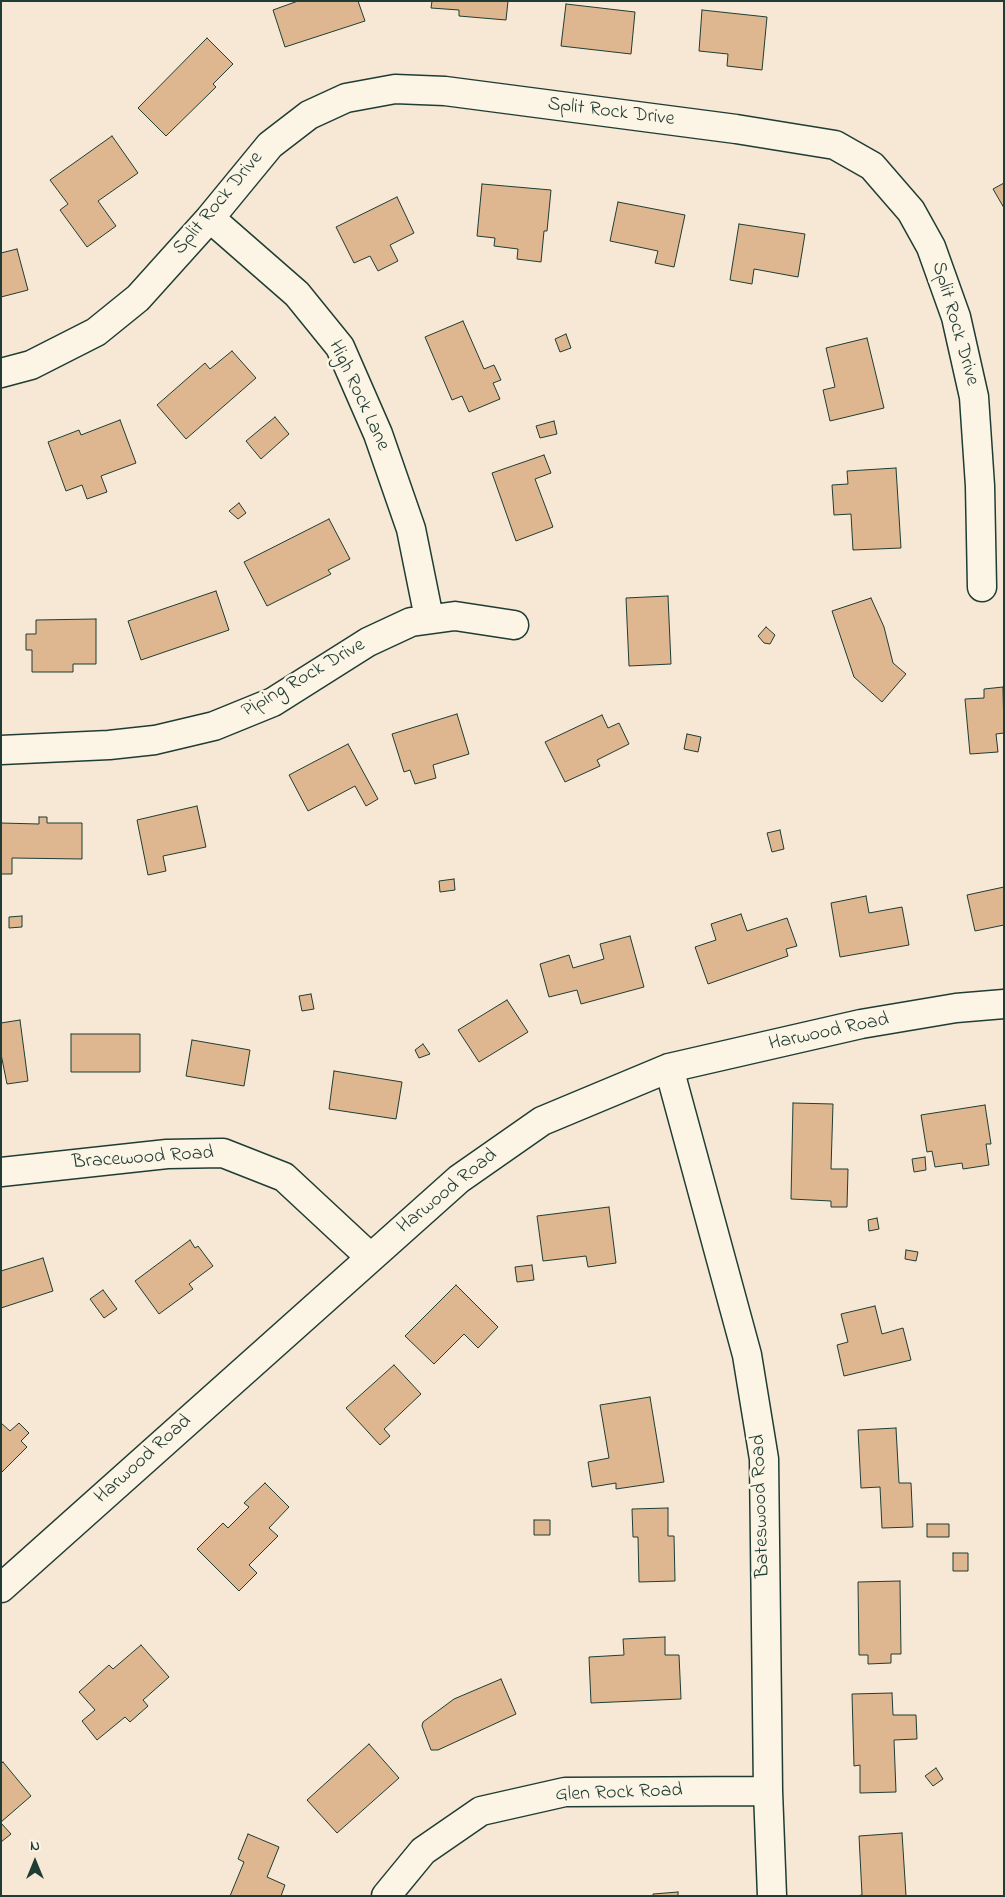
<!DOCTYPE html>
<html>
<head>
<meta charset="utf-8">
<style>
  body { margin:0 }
  #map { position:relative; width:1005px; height:1897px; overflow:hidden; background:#f6e8d4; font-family:"Indie Flower",sans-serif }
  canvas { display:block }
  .frame { position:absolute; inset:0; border:2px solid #1f3d34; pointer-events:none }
  .north { position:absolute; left:10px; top:1837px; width:50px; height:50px; -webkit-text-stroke:4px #fcf5e5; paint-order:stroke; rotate:0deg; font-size:14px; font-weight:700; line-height:20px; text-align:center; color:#1f3d34 }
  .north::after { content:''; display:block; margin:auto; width:18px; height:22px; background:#1f3d34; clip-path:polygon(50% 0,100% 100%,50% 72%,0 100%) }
</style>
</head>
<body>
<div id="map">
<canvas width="1005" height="1897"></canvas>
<div class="frame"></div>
<div class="north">N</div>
</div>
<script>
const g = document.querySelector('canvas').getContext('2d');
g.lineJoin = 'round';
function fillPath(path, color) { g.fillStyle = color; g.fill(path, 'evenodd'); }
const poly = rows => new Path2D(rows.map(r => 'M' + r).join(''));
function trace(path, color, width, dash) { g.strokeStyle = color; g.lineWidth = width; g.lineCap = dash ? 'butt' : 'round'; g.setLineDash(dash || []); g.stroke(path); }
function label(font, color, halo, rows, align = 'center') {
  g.font = font + ' "Indie Flower",sans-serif'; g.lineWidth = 5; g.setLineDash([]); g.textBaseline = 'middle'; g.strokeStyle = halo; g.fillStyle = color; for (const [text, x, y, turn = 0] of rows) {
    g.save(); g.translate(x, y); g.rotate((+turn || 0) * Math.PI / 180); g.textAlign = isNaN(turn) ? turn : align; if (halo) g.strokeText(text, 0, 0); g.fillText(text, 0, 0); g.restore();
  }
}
const building = poly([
  [298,1,358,1,365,21,285,47,273,10,298,1],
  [432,1,508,1,506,20,459,16,459,10,431,8,432,1],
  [566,4,635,12,631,54,561,46,566,4],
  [702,10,767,17,762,70,727,66,728,54,699,51,702,10],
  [207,38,233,64,213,84,216,87,166,136,138,108,207,38],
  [112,136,138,173,98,201,116,226,87,247,60,210,68,204,50,180,112,136],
  [1004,183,1004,208,993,189,1004,183],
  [482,184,551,190,547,231,544,231,541,262,517,259,518,249,494,246,495,238,477,236,482,184],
  [397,197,414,233,390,245,398,261,378,271,370,256,354,263,336,227,397,197],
  [618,202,685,215,674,267,655,263,658,251,610,241,618,202],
  [739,224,805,234,798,277,754,269,752,284,730,280,739,224],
  [17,249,28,290,1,297,1,253,17,249],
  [463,321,484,369,494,365,501,380,493,383,500,399,469,412,462,396,452,400,425,337,463,321],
  [566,334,571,348,560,352,555,339,566,334],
  [867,338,884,408,830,421,823,390,835,387,826,348,867,338],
  [232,351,256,378,186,439,157,405,205,363,210,369,232,351],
  [275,417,289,434,261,459,246,441,275,417],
  [120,420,136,463,101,476,107,492,87,499,82,485,66,491,48,442,79,430,81,435,120,420],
  [554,421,557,434,540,438,536,426,554,421],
  [544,455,551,473,535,479,553,527,516,541,492,473,544,455],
  [896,468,901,548,853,550,851,514,834,515,832,485,848,484,847,471,896,468],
  [239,503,246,513,238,519,229,511,239,503],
  [329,519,350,559,328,570,331,574,267,606,244,562,329,519],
  [216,591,229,630,141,660,128,621,216,591],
  [668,596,671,664,629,666,626,598,668,596],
  [871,598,884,627,893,663,906,674,882,702,854,677,832,611,871,598],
  [96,619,96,664,73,664,73,672,32,672,32,650,26,650,26,634,36,634,36,620,96,619],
  [766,627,775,635,770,644,764,643,758,636,766,627],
  [1003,687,1004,733,996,734,998,752,970,754,965,699,984,698,984,689,1003,687],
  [457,714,469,754,433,765,436,778,415,784,410,770,404,772,392,734,457,714],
  [602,715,608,728,619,723,629,744,597,760,600,766,565,782,545,742,602,715],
  [687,734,701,737,698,752,684,749,687,734],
  [348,744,378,799,366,806,355,786,308,811,289,775,348,744],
  [197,806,206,847,163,856,166,871,148,875,137,820,197,806],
  [39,817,47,817,47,823,82,823,82,859,12,858,12,874,1,874,1,823,39,824,39,817],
  [780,830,784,849,772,852,767,833,780,830],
  [454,879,455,890,440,892,439,881,454,879],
  [1004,887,1004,925,975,931,967,895,1004,887],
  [866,896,869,913,902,907,909,945,840,957,831,903,866,896],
  [741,914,747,931,787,918,797,946,786,949,788,956,708,984,695,947,716,940,711,924,741,914],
  [22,916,22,927,9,928,9,917,22,916],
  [630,936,644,987,581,1004,577,990,549,997,540,964,569,955,573,968,604,959,600,944,630,936],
  [311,994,314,1009,302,1011,299,996,311,994],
  [507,1000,528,1032,479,1062,458,1030,507,1000],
  [20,1020,28,1081,7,1084,1,1054,1,1023,20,1020],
  [71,1034,140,1034,140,1072,71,1072,71,1034],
  [192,1040,250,1050,244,1086,186,1076,192,1040],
  [423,1044,430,1054,419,1058,415,1050,423,1044],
  [334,1071,402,1082,396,1119,329,1109,334,1071],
  [793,1103,833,1104,831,1169,848,1169,847,1207,831,1207,831,1201,791,1199,793,1103],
  [985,1105,991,1144,986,1144,989,1165,963,1169,962,1163,935,1167,932,1151,927,1152,921,1115,985,1105],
  [925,1157,926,1170,914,1172,912,1159,925,1157],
  [609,1207,616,1263,588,1267,586,1256,543,1261,537,1216,609,1207],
  [877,1218,879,1229,869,1231,868,1220,877,1218],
  [190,1240,195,1248,198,1246,213,1266,189,1284,193,1289,159,1314,135,1281,190,1240],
  [906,1250,918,1252,916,1261,905,1259,906,1250],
  [43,1258,53,1291,1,1308,1,1271,43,1258],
  [532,1265,534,1280,517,1282,515,1267,532,1265],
  [456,1285,498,1327,478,1348,464,1334,434,1364,405,1336,456,1285],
  [103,1290,117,1309,104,1318,90,1299,103,1290],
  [875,1306,882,1334,903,1328,911,1360,844,1376,837,1345,848,1342,841,1314,875,1306],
  [394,1365,421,1394,384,1429,390,1436,380,1445,346,1408,394,1365],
  [650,1397,664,1482,616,1489,616,1483,592,1487,588,1462,609,1458,600,1405,650,1397],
  [1,1423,10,1431,19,1423,29,1433,21,1441,27,1447,1,1473,1,1423],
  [896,1428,899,1483,911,1483,913,1527,882,1528,880,1487,861,1488,858,1430,896,1428],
  [265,1483,289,1507,269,1528,278,1536,249,1565,257,1573,239,1591,197,1549,223,1523,228,1528,249,1507,244,1503,265,1483],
  [668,1508,668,1536,674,1536,675,1581,639,1582,638,1537,633,1537,632,1509,668,1508],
  [534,1520,550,1520,550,1535,534,1535,534,1520],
  [927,1524,949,1524,949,1537,927,1537,927,1524],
  [953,1553,968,1553,968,1571,953,1571,953,1553],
  [900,1581,901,1654,891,1654,891,1663,868,1664,868,1655,859,1655,858,1582,900,1581],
  [665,1637,665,1655,679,1655,681,1699,591,1703,589,1657,624,1655,623,1639,665,1637],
  [141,1645,169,1677,143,1700,148,1706,130,1722,125,1717,97,1740,82,1721,95,1710,79,1692,109,1665,113,1669,141,1645],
  [501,1679,516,1714,438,1750,431,1750,422,1726,423,1722,454,1699,501,1679],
  [892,1693,893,1715,916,1715,917,1739,894,1740,896,1792,860,1793,860,1765,854,1766,852,1694,892,1693],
  [369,1744,399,1778,337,1833,307,1800,369,1744],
  [3,1762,31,1796,1,1822,1,1764,3,1762],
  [936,1768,943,1779,933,1786,925,1776,936,1768],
  [1,1823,11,1834,1,1842,1,1823],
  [902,1833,906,1896,855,1896,862,1895,859,1836,902,1833],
  [248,1834,279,1847,267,1877,285,1885,281,1896,230,1896,244,1862,238,1859,248,1834],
  [678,1892,678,1896,653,1896,653,1894,678,1892]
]);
const minor = poly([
  [210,218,297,294,340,347,378,434,411,529,429,618],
  [1,373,31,365,96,332,138,298,210,218,270,145,309,115,346,98,395,89,445,91,736,129,835,145,872,166,911,211,931,247,956,317,974,397,980,486,982,587],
  [1,750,109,745,155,740,214,726,273,702,368,642,411,622,455,616,514,625],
  [669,1068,747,1355,764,1459,768,1791,772,1896],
  [1,1172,167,1154,223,1153,284,1177,370,1257],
  [1,1588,459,1179,542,1121,669,1068,861,1024,956,1008,1004,1004],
  [386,1896,423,1851,481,1811,565,1792,768,1791]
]);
const streetNames = [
  ["Split Rock Drive",611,113,7],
  ["Split Rock Drive",219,204,-50],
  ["Split Rock Drive",954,324,74],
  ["High Rock Lane",358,396,65],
  ["Piping Rock Drive",304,679,-30],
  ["Harwood Road",829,1033,-12],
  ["Bracewood Road",143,1159,-4],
  ["Harwood Road",448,1192,-39],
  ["Harwood Road",144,1460,-42],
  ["Bateswood Road",762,1506,-92],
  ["Glen Rock Road",619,1794,-2]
];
fillPath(building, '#deb68f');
trace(building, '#1f3d34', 1);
trace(minor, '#1f3d34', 31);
trace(minor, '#fcf5e5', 28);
label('20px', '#1f3d34', '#fcf5e5', streetNames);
</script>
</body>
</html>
